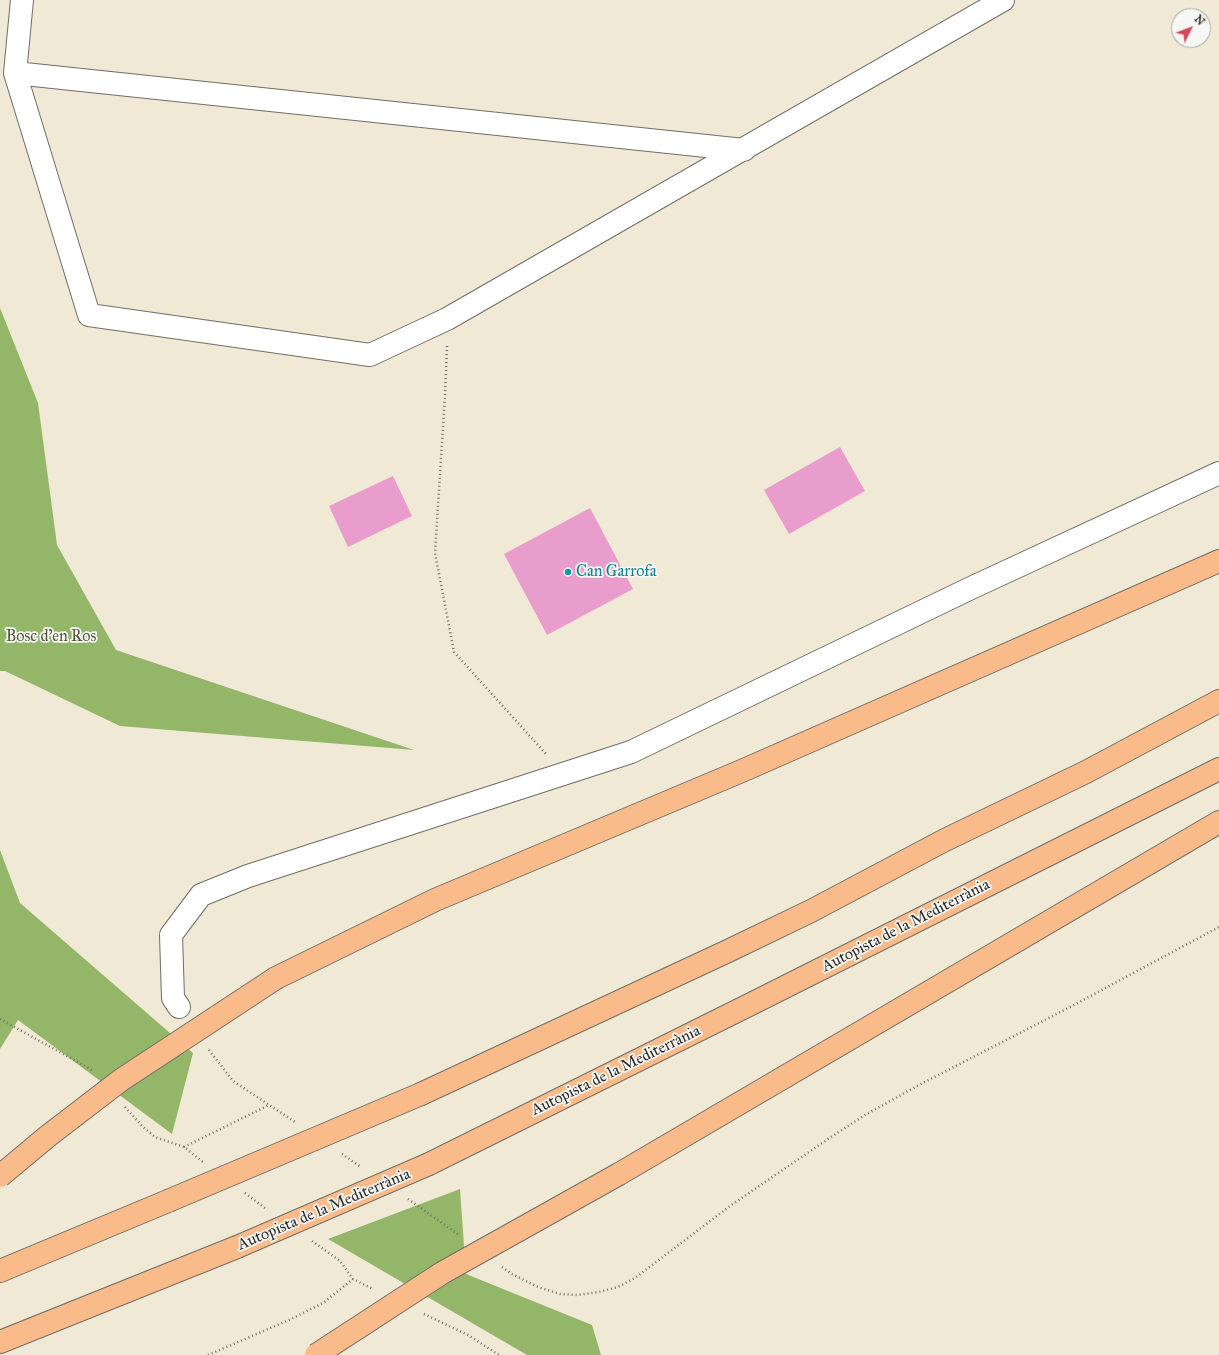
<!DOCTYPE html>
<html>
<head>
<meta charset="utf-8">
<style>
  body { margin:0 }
  #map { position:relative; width:1219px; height:1355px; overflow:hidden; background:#f0e9d5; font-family:"IM FELL Great Primer",serif }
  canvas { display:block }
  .north { position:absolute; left:1171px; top:8px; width:40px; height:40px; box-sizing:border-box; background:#f6f6f2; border:1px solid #a5a5a2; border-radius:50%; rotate:48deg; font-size:11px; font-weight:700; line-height:16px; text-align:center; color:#2b2b2b }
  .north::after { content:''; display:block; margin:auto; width:14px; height:18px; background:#d1495b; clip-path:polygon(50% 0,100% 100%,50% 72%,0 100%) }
</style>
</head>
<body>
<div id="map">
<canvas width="1219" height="1355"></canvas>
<div class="north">N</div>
</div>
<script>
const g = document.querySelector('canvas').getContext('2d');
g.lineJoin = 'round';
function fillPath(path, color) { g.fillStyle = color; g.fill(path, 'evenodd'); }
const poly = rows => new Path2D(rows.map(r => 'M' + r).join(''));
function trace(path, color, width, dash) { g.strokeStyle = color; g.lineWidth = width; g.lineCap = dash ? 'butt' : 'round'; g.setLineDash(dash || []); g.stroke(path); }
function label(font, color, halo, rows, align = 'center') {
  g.font = font + ' "IM FELL Great Primer",serif'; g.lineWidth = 3.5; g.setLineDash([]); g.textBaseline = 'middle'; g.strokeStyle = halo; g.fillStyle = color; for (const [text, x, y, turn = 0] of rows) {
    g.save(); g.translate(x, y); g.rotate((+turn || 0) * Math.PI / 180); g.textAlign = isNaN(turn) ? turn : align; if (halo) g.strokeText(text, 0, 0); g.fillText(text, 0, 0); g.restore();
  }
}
const forest = poly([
  [0,308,38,403,57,545,116,650,414,750,120,726,5,671,0,671],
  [0,850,20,903,193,1053,172,1134,18,1020,0,1049],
  [460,1189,466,1274,592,1325,601,1355,527,1355,328,1239]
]);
const building = poly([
  [840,447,865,491,789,534,764,490],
  [393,476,412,516,348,547,329,506],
  [590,508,633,589,547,635,504,554]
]);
const path = poly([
  [447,346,445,396,435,553,454,652,546,754],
  [0,1019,94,1071],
  [209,1050,233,1081,295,1122],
  [125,1107,142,1126,155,1137,184,1147,203,1162],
  [184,1147,269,1105],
  [342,1154,361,1167],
  [245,1193,265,1208],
  [408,1199,459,1235],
  [312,1241,340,1261,353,1279,373,1289],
  [502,1267,512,1274,538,1287,560,1294,577,1295,599,1292,618,1287,635,1278,730,1206,828,1139,865,1115,919,1085,1072,1006,1219,927],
  [424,1314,468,1335,499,1355],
  [208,1355,289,1320,323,1303,353,1279]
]);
const minor = poly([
  [22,0,15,73,89,315,370,355,447,319,1003,0],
  [15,73,744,150],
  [179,1007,173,998,171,935,201,895,248,876,631,752,971,588,1219,473]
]);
const motorway = poly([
  [276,978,435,900,744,770,1219,561],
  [421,1094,728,951,811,911,945,840,1086,772,1219,701],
  [429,1164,751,1004,1219,769],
  [619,1174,1219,822],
  [0,1271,168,1201],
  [0,1342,237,1247]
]);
const motorwayBridge = poly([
  [0,1176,48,1136,121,1080,276,978],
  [168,1201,421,1094],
  [237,1247,429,1164],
  [316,1355,442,1273,619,1174]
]);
const markers = [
  [568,572,4,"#0f9aa8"]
];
const cultureNames = [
  ["Can Garrofa",576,572]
];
const parkNames = [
  ["Bosc d'en Ros",51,637]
];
const streetNames = [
  ["Autopista de la Mediterrània",906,926,-27],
  ["Autopista de la Mediterrània",616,1071,-26],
  ["Autopista de la Mediterrània",324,1210,-23]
];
fillPath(forest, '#94b669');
fillPath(building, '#e99dcc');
trace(minor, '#706e66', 24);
trace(motorway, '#706e66', 24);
trace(path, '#706e66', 2.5, [1, 3]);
trace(minor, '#fff', 22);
trace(motorway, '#fabb8b', 22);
trace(motorwayBridge, '#706e66', 24, []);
trace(motorwayBridge, '#fabb8b', 22);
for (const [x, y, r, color] of markers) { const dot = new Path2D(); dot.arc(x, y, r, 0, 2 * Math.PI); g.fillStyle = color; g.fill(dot); trace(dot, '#f6f6f2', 1.5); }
label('16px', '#0d838f', '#f6f6f2', cultureNames, 'left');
label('16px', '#4f553e', '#f6f6f2', parkNames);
label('16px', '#2b2b2b', '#f6f6f2', streetNames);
</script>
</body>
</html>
